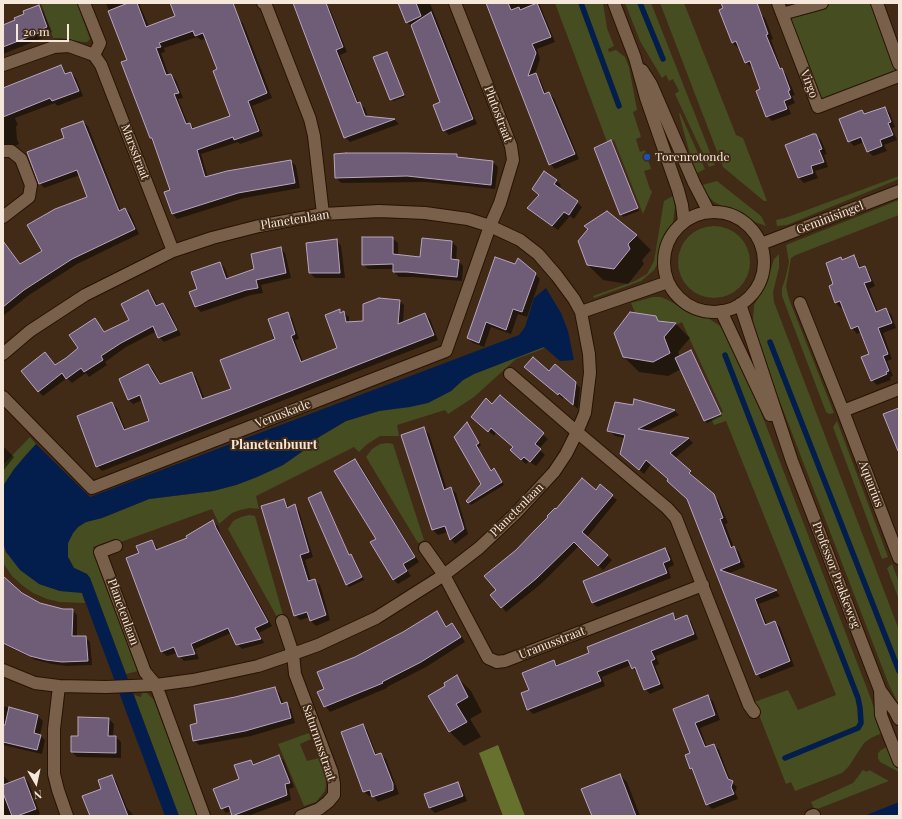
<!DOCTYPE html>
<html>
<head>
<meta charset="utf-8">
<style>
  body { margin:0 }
  #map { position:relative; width:902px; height:819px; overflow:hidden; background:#412b17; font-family:"Playfair Display",serif }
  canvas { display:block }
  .frame { position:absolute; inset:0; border:4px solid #f6e7db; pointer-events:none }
  .north { position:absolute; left:16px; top:763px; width:40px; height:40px; -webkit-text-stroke:3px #412b17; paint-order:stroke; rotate:171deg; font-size:11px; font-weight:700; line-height:16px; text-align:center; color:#f6e7db }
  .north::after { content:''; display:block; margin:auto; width:14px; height:18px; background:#f6e7db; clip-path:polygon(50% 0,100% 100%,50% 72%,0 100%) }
  .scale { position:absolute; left:16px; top:24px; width:53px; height:18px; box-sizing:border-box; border:2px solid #f6e7db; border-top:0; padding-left:5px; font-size:12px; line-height:14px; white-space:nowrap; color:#f6e7db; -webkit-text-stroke:3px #412b17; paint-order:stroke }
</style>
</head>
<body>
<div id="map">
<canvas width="902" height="819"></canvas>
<div class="frame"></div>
<div class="north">N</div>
<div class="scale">20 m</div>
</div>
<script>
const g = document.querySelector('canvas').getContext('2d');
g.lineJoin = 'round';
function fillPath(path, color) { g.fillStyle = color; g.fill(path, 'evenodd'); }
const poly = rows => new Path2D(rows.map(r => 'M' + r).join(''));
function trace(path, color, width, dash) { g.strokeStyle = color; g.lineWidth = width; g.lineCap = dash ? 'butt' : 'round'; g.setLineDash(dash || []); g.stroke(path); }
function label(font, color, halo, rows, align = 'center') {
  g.font = font + ' "Playfair Display",serif'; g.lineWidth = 4; g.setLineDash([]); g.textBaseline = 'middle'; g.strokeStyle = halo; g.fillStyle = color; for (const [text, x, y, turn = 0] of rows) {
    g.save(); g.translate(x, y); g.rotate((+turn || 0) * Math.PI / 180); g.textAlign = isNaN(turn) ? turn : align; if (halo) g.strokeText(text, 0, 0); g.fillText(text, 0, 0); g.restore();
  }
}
const green = poly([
  [41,3,77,3,90,39,87,42,83,42,60,38,53,38],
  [555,3,603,3,607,28,614,46,608,49,609,52,616,50,625,57,629,67,637,110,633,112,641,137,636,139,640,152,645,150,651,169,644,171,650,189,652,192,643,214,614,140,607,142],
  [625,3,651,3,715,165,709,167,675,94,679,91,673,79,669,81,666,75,662,78,640,41],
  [660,3,684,3,736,135,743,138,767,201,764,201,723,167],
  [824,3,873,3,899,67,899,77,820,106,788,16],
  [680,113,705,169,697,173,691,158,679,114],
  [899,176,899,179,787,225,777,226,776,220,785,218],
  [717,181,761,216,766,226,755,222,737,211,726,208,714,202,707,195,702,185],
  [673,196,674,197,675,206,673,223,664,239,658,263,654,270,641,281,594,298,593,296,635,281,647,274,654,261,664,201],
  [899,200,899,215,796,255,791,258,786,287,789,299,834,413,829,414,826,412,782,296,782,288,786,276,789,262,786,245],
  '678 262a36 36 0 1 1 72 0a36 36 0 1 1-72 0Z',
  [779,254,779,268,773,292,774,302,899,630,899,705,889,685,763,358,753,321,754,305,766,285,774,259],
  [653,297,661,297,668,300,694,315,708,318,720,326,725,332,737,355,757,402,871,699,882,733,871,738,864,743,849,766,842,773,795,791,791,782,786,784,754,702,788,690,798,710,836,695,726,421,714,425,711,418,723,412,682,322,670,328,635,313,631,303],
  [545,346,543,349,516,359,474,397,448,414,445,410,397,425,399,436,380,436,366,445,359,452,354,447,256,496,259,509,250,508,240,510,232,513,219,524,212,509,118,543,115,539,93,547,137,666,138,671,126,674,90,578,87,574,74,568,68,557,68,543,73,533,78,527,86,522,102,518,149,499,213,491,236,485,257,477,283,465,303,451,319,437,346,421,379,411,439,397,451,391,463,380,474,374],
  [837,421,888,557,882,559,833,427],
  [30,437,36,444,23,458,3,486,3,465],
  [388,443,393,444,424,540,418,543,366,457,372,449,380,444],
  [249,515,255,516,283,615,277,617,228,529,233,521,241,517],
  [3,543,6,552,39,584,60,591,81,592,82,593,85,603,60,602,47,599,33,593,23,586,12,576,3,563],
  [892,564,899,582,899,600,887,568],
  [142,693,147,693,154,700,198,816,179,816,134,695,141,697],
  [309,733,311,739,300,744,307,761,319,758,325,772,326,785,325,791,316,802,304,806,278,744],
  [888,746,899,772,880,762,878,758,878,753,881,750],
  [863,770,867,772,869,770,889,781,815,810,811,802,853,783]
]);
const forest = poly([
  [498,745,525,816,503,816,479,753]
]);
const water = poly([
  [546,288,561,313,568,331,574,360,560,361,544,347,474,374,463,380,451,391,428,403,410,407,379,411,346,421,319,437,303,451,283,465,257,477,236,485,213,491,149,499,102,518,86,522,78,527,73,533,68,543,68,557,74,568,87,574,90,578,179,816,165,816,82,593,60,591,39,584,20,570,6,552,3,543,3,486,14,469,36,444,90,497,519,335,525,327,534,298],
  [899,802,899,816,864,816]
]);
const shadow = poly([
  [106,3,139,3,149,27,176,16,171,3,230,3,238,18,243,23,272,98,252,106,263,136,240,144,238,142,201,154,208,178,291,161,296,166,300,188,244,198,177,219,173,214,166,192,171,191,154,141,151,138,128,60],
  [197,37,201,40,207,38,219,70,232,116,195,129,190,124,188,124,178,99,183,98,176,80,171,75,169,76,161,53,165,52,164,48],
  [294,3,320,3,326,4,330,9,347,52,340,55,359,104,365,108,368,117,395,120,399,124,350,142,345,137],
  [403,3,430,3,477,124,449,135,444,130,442,102,412,27,407,22],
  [487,3,539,3,555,42,537,49,540,59,535,74,540,79,546,94,549,93,554,98,579,159,555,169,550,164],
  [723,3,756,3,760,14,765,18,773,39,771,40,782,70,786,74,795,95,792,96,795,103,788,106,791,114,772,121,767,116,762,90,753,67,751,67,746,62,740,47,738,48,733,43,720,10,725,8],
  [38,6,43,11,52,32,45,35,45,37,3,54,3,26,16,21],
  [387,53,389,55,405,97,393,101,391,99],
  [60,66,67,74,71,73,76,78,83,96,57,106,55,103,15,118,18,125,16,126,17,139,19,144,3,151,3,89],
  [885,108,890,113,895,127,892,128,897,140,884,145,887,151,873,156,868,151,864,142,854,146,849,141,862,111,866,115],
  [83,122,88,126,121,211,125,209,130,213,139,234,77,264,29,295,3,316,3,242,21,265,44,251,89,197,80,175,44,188,40,183,66,138],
  [816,135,821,140,827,154,824,155,828,167,815,171,818,178,804,183,799,178,786,146],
  [611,142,613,144,639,211,623,217,621,214],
  [457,155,460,159,493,162,498,167,495,189,425,182,341,183,336,177],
  [556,180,561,185,559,189,582,207,574,219,570,216,558,230,533,213,528,208,540,196,533,189],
  [636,235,651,250,642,260,644,264,628,284,603,280,588,265],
  [392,238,398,243,398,255,421,258,423,240,452,242,457,247,456,261,458,261,463,266,462,281,413,277,399,277,394,272,394,269,368,269,363,264],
  [336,240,341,246,345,278,315,278,310,273],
  [280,248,285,253,291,278,261,285,263,293,251,295,201,312,196,307,191,292,198,290,220,263,225,268,229,280,255,270],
  [853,257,858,262,861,268,864,267,869,272,875,286,869,289,878,312,886,309,891,314,896,328,883,333,892,359,887,361,893,376,890,377,891,380,877,385,872,380,870,355,861,332,857,334,852,328,843,307,841,308,836,303,835,285,841,258,843,261],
  [535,274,540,279,527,317,518,314,511,334,491,327,484,347,473,343,468,338],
  [148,291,153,296,158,306,163,304,168,309,181,335,164,342,159,337,157,331,126,347,105,362,107,365,89,377,86,373,72,383,67,378,43,396,38,391,45,353,56,366,79,349,95,319,105,333,130,320],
  [400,301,404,305,403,323,425,314,430,319,438,340,102,471,97,466,112,403,117,408,126,431,151,421,143,400,133,404,128,399,148,365,153,369,161,384,192,373,196,377,205,400,233,389,276,339,287,314,292,318,299,339,295,340,303,362,338,348,340,310,349,317,349,323,364,322],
  [655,317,661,323,676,324,690,338,678,352,680,357,691,351,693,354,722,416,707,423,705,421,681,369,668,376,639,372,624,357],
  [531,372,549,372,575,382,580,388,578,409,564,397,563,399],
  [500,397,548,439,539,449,545,455,536,466,529,461,526,464,516,455,514,447,496,432,494,436,477,421],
  [635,400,675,411,679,415,647,431,689,439,693,443,675,458,690,472,695,477,694,478,718,500,728,523,725,524,734,548,739,552,745,567,727,574,776,591,780,596,759,604,767,625,775,622,780,627,794,666,761,679,757,674,689,499,669,479,651,464,644,474,627,459,625,438,615,436,610,431,634,406],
  [469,425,481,445,478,448,492,472,496,472,504,485,471,505,467,501,482,484],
  [424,429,429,434,447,490,451,488,456,493,468,534,455,544,451,539,448,532,438,535,433,530,403,435],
  [3,446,14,457,3,471],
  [355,460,360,465,419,562,407,570,411,576,398,584,393,579,377,539],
  [596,491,612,496,617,500,587,537,612,560,603,570,579,546,542,583,506,612,502,607,497,590,517,551,556,510],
  [321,493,323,495,350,556,351,555,354,558,364,580,349,587,347,584],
  [284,500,289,508,294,506,299,511,313,557,305,560,311,581,315,580,320,585,330,620,316,626,311,621,310,617,300,620,295,615],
  [213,522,218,526,220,533,272,626,259,633,264,643,242,649,237,644,231,633,195,649,199,659,184,661,177,653,167,656,162,652,127,559,140,554,152,541,156,546,158,550,188,538],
  [665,549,670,554,674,565,668,568,671,578,597,607,592,602],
  [3,575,10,584,21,594,40,604,62,610,73,610,77,615,77,637,85,637,90,642,92,665,67,666,52,664,36,660,3,644],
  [436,612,441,617,447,627,452,624,457,629,465,642,426,667,387,687,387,688,330,712,325,706,325,690,355,658,404,633],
  [673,615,678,620,686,616,691,621,698,639,656,656,659,664,655,666,664,688,650,694,645,689,638,673,632,668,631,665,602,677,605,686,533,714,528,709,530,690,554,661,559,666,591,654],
  [457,677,471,691,482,712,470,719,481,737,464,746,449,731,446,686],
  [274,688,279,693,284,704,286,704,291,709,295,723,251,736,199,745,194,740,198,724,235,698],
  [708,696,713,701,720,720,700,728,707,748,714,745,719,750,731,782,737,787,735,792,738,799,712,809,707,804,694,771,691,768,692,753,674,709],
  [3,706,38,716,43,721,40,735,45,740,42,754,3,745],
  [109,719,114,724,113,737,116,737,121,742,121,758,77,757,72,752,79,737],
  [362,725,367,730,377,756,381,754,386,759,399,794,378,802,373,795,369,796,364,791],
  [279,756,284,761,294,787,289,789,291,800,248,816,232,816,231,811,226,813,222,808,251,761,255,765],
  [620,775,627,782,640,816,593,816],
  [3,776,4,776,10,783,24,778,29,783,40,814,35,816,3,816],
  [111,776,116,781,127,808,134,816,91,816,102,789],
  [457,783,462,788,467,801,435,813,430,808,425,795]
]);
const stream = poly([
  [581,3,619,106],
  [640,3,663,59],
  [770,342,899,671],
  [725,355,858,698,860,708,861,723,858,728,785,758]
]);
const building = poly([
  [128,3,137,3,146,27,175,16,170,3,233,3,267,93,248,101,259,131,234,140,233,137,197,150,205,177,227,171,291,160,295,183,238,193,172,214,164,192,170,190,152,138,150,138,121,62,127,60,108,11,128,3],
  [193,31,195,36,203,33,217,69,213,71,230,116,192,129,190,123,186,124,174,94,179,93,171,74,166,75,156,48,161,47,159,43,193,31],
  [293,3,326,3,343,47,336,50,357,103,360,102,365,116,395,119,344,138,293,3],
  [398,3,416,3,421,16,406,23,398,3],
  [486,3,508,3,511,10,519,7,520,10,537,3,551,37,532,44,536,53,528,76,536,73,544,94,549,92,575,154,549,165,486,3],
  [721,3,757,3,768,34,766,35,780,69,782,68,790,90,788,91,791,98,784,101,787,109,766,117,756,91,760,89,750,61,745,63,736,41,732,43,719,10,723,8,721,3],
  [39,5,47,27,40,30,41,32,3,47,3,25,15,20,14,18,24,14,23,11,39,5],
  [431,12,473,119,443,131,433,105,440,102,411,25,431,12],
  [387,52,404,95,390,100,373,57,387,52],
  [61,65,65,74,71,72,79,91,52,101,50,98,3,117,3,88,61,65],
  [885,107,891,122,888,123,893,135,880,140,882,146,867,152,861,137,848,142,839,119,862,110,864,114,885,107],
  [83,121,119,211,125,208,135,229,72,259,24,290,3,307,3,241,20,264,42,251,27,225,55,209,87,197,77,170,39,184,27,152,64,138,61,129,83,121],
  [813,134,816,134,822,149,819,150,824,162,811,166,813,173,798,178,785,145,813,134],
  [611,140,638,208,620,215,594,148,611,140],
  [346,153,406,153,457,154,457,157,493,161,491,185,407,176,335,178,334,154,346,153],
  [544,171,557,180,554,184,578,201,569,215,564,212,552,226,527,208,539,195,532,189,544,171],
  [607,211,637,235,628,244,630,249,614,269,587,265,578,241,588,229,584,226,607,211],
  [362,237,393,237,393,254,420,257,422,238,452,241,451,259,459,260,457,277,407,272,393,272,393,264,362,265,362,237],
  [337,239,340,273,309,273,306,243,337,239],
  [281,247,286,273,256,280,258,288,246,290,195,307,189,292,197,289,191,272,220,262,226,279,254,269,251,254,281,247],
  [854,255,859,268,865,266,871,281,864,283,876,312,886,308,892,323,878,328,888,354,883,356,889,371,886,372,887,374,871,381,861,357,869,354,858,326,851,329,840,301,835,303,829,286,833,284,826,263,841,257,842,260,854,255],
  [495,257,515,264,518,258,536,273,522,312,513,309,506,330,486,322,479,343,467,338,495,257],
  [148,290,156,306,163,303,177,330,158,338,153,326,121,343,101,356,103,360,84,372,81,368,66,379,62,373,38,392,21,371,45,352,55,365,66,358,78,348,69,335,95,318,104,332,129,320,121,304,148,290],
  [379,298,400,300,398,324,425,313,434,335,96,467,77,416,112,402,124,430,149,421,140,395,128,400,119,379,148,364,160,384,192,372,202,399,231,389,220,360,275,339,268,319,288,312,295,334,291,336,301,362,337,348,325,315,340,309,340,313,344,311,346,322,363,321,363,304,379,298],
  [630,312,656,316,658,321,676,323,664,337,670,353,653,362,623,357,614,333,630,312],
  [691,350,721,414,704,421,675,358,691,350],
  [533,357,549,371,555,364,576,382,573,405,559,393,558,395,524,367,533,357],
  [500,395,544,433,535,444,541,449,530,462,524,457,521,460,510,450,513,447,491,428,488,432,471,417,486,398,492,404,500,395],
  [634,399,675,410,638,429,689,438,670,453,691,471,689,473,714,494,723,518,720,519,731,548,734,546,740,562,720,570,777,590,755,599,765,625,775,621,790,661,756,675,687,499,667,481,668,479,646,460,639,470,620,454,625,435,607,431,615,402,633,405,634,399],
  [899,408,899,451,898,451,883,414,899,408],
  [467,422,479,443,476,445,491,471,494,468,502,482,468,503,466,501,481,484,454,437,467,422],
  [424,427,444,490,451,487,464,529,450,540,445,526,432,530,401,435,424,427],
  [355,459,415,557,403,564,407,571,393,580,370,542,376,539,334,471,355,459],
  [582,478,596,490,600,484,613,495,582,532,608,555,598,566,574,542,537,578,501,608,490,595,496,590,484,576,516,550,535,530,548,517,547,516,555,508,556,509,582,478],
  [321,492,349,555,351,554,362,577,346,585,308,498,321,492],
  [284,499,287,508,295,504,309,552,300,555,308,581,315,579,326,615,310,621,307,612,294,616,261,506,284,499],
  [213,520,216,528,268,622,255,628,261,639,236,645,228,628,191,644,195,654,178,657,174,647,161,652,126,558,139,553,136,546,152,540,156,550,187,538,186,536,213,520],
  [665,548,670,560,663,563,667,573,592,603,583,581,665,548],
  [3,576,22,593,40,603,63,609,73,609,72,636,86,636,88,661,62,662,46,660,30,656,3,643,3,576],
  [437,611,446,627,452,623,461,637,421,662,382,682,383,683,324,707,317,692,324,689,317,672,355,657,403,632,437,611],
  [673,613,675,620,687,615,694,634,651,651,655,659,651,661,660,684,644,690,635,667,632,669,628,660,597,672,601,681,527,710,521,693,529,690,522,673,554,660,556,666,589,653,587,647,673,613],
  [457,675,468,697,456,704,467,722,449,732,428,696,445,686,444,683,457,675],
  [275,687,281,704,287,702,291,718,245,731,193,741,190,725,197,723,194,705,235,697,275,687],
  [708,695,715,715,695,723,705,747,714,744,728,779,733,781,731,787,734,794,706,805,692,768,690,769,685,755,690,753,673,709,708,695],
  [9,707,38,715,34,733,41,735,37,750,3,742,3,725,5,725,9,707],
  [78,717,109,718,108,736,116,736,116,753,71,752,71,736,78,736,78,717],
  [363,724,375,755,381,753,393,784,393,790,372,797,370,790,363,792,341,732,363,724],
  [279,755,290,783,285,784,287,795,232,816,229,806,221,809,213,789,239,779,234,765,251,760,253,765,279,755],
  [620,774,636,816,592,816,581,789,620,774],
  [112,775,128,816,90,816,82,796,101,789,98,780,112,775],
  [24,777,36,809,17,816,12,816,3,793,3,785,24,777],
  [458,782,463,796,429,808,424,794,458,782]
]);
const minor = poly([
  [84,3,100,43,94,55,101,65,173,251],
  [263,3,265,3,310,119,314,136,323,214],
  [614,3,635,58,646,98,678,190,682,205,684,222],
  [778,3,818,107,899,76],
  [877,3,899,64],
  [782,14,822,3],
  [3,65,54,47,69,46,94,55],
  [642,70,651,84,694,183,709,212],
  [3,151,11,151,21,159,31,185,29,197,3,217],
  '664 262a50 50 0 1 1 100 0a50 50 0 1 1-100 0Z',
  [761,244,899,191],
  [800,303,843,411,899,558],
  [740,304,792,461,880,690,895,711,899,719],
  [721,311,770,415],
  [581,312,668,282],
  [3,354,30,331,85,295,173,251,212,238,259,226,323,214,379,211,425,213,468,219,490,226,520,240,538,254,557,276,574,299,581,312,589,354,590,373,585,413,577,432,566,454,554,472,516,513,479,548,444,575,376,618,318,645,293,654,258,666,193,680,156,685,106,687,59,686,35,683,3,670],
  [510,374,577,432,667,508,676,518,749,705,754,712],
  [3,397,92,488,446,351,490,226,500,203,513,160,511,146,455,3],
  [843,411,899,389],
  [116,546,100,552,145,672,156,685,204,816],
  [425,548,444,575,488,658,497,662,505,661,703,585],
  [282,621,293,654,295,674,332,772,334,784,334,795,328,802,319,809,301,816],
  [59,686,54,729,54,774,58,790,67,816],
  [880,690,881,715,884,723,899,761],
  [811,816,814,815]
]);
const markers = [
  [647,157,4,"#1a4fb4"]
];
const streetNames = [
  ["Virgo",809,84,69],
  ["Plutostraat",498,114,69],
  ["Marsstraat",135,152,69],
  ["Geminisingel",830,218,-21],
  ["Planetenlaan",295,220,-9],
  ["Venuskade",283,414,-21],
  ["Aquarius",871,484,69],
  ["Planetenlaan",517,510,-45],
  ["Professor Prakkeweg",836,575,69],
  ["Planetenlaan",123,612,70],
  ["Uranusstraat",552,643,-21],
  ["Saturnusstraat",319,743,71]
];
const poiNames = [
  ["Torenrotonde",655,157]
];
const neighbourhoodNames = [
  ["Planetenbuurt",274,445]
];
fillPath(green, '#454d21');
fillPath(forest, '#66712e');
fillPath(water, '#031e4c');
fillPath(shadow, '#0007');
trace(stream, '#031e4c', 5.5);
fillPath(building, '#6f5c76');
trace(building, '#b9a4c0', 1);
trace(minor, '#271301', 14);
trace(minor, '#79604b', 12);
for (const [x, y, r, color] of markers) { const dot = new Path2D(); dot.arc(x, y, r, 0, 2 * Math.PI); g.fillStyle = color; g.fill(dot); trace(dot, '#412b17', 1.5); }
label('12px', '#f6e7db', '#412b17', streetNames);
label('12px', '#f6e7db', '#412b17', poiNames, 'left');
label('bold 13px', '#f6e7db', '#412b17', neighbourhoodNames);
</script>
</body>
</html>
